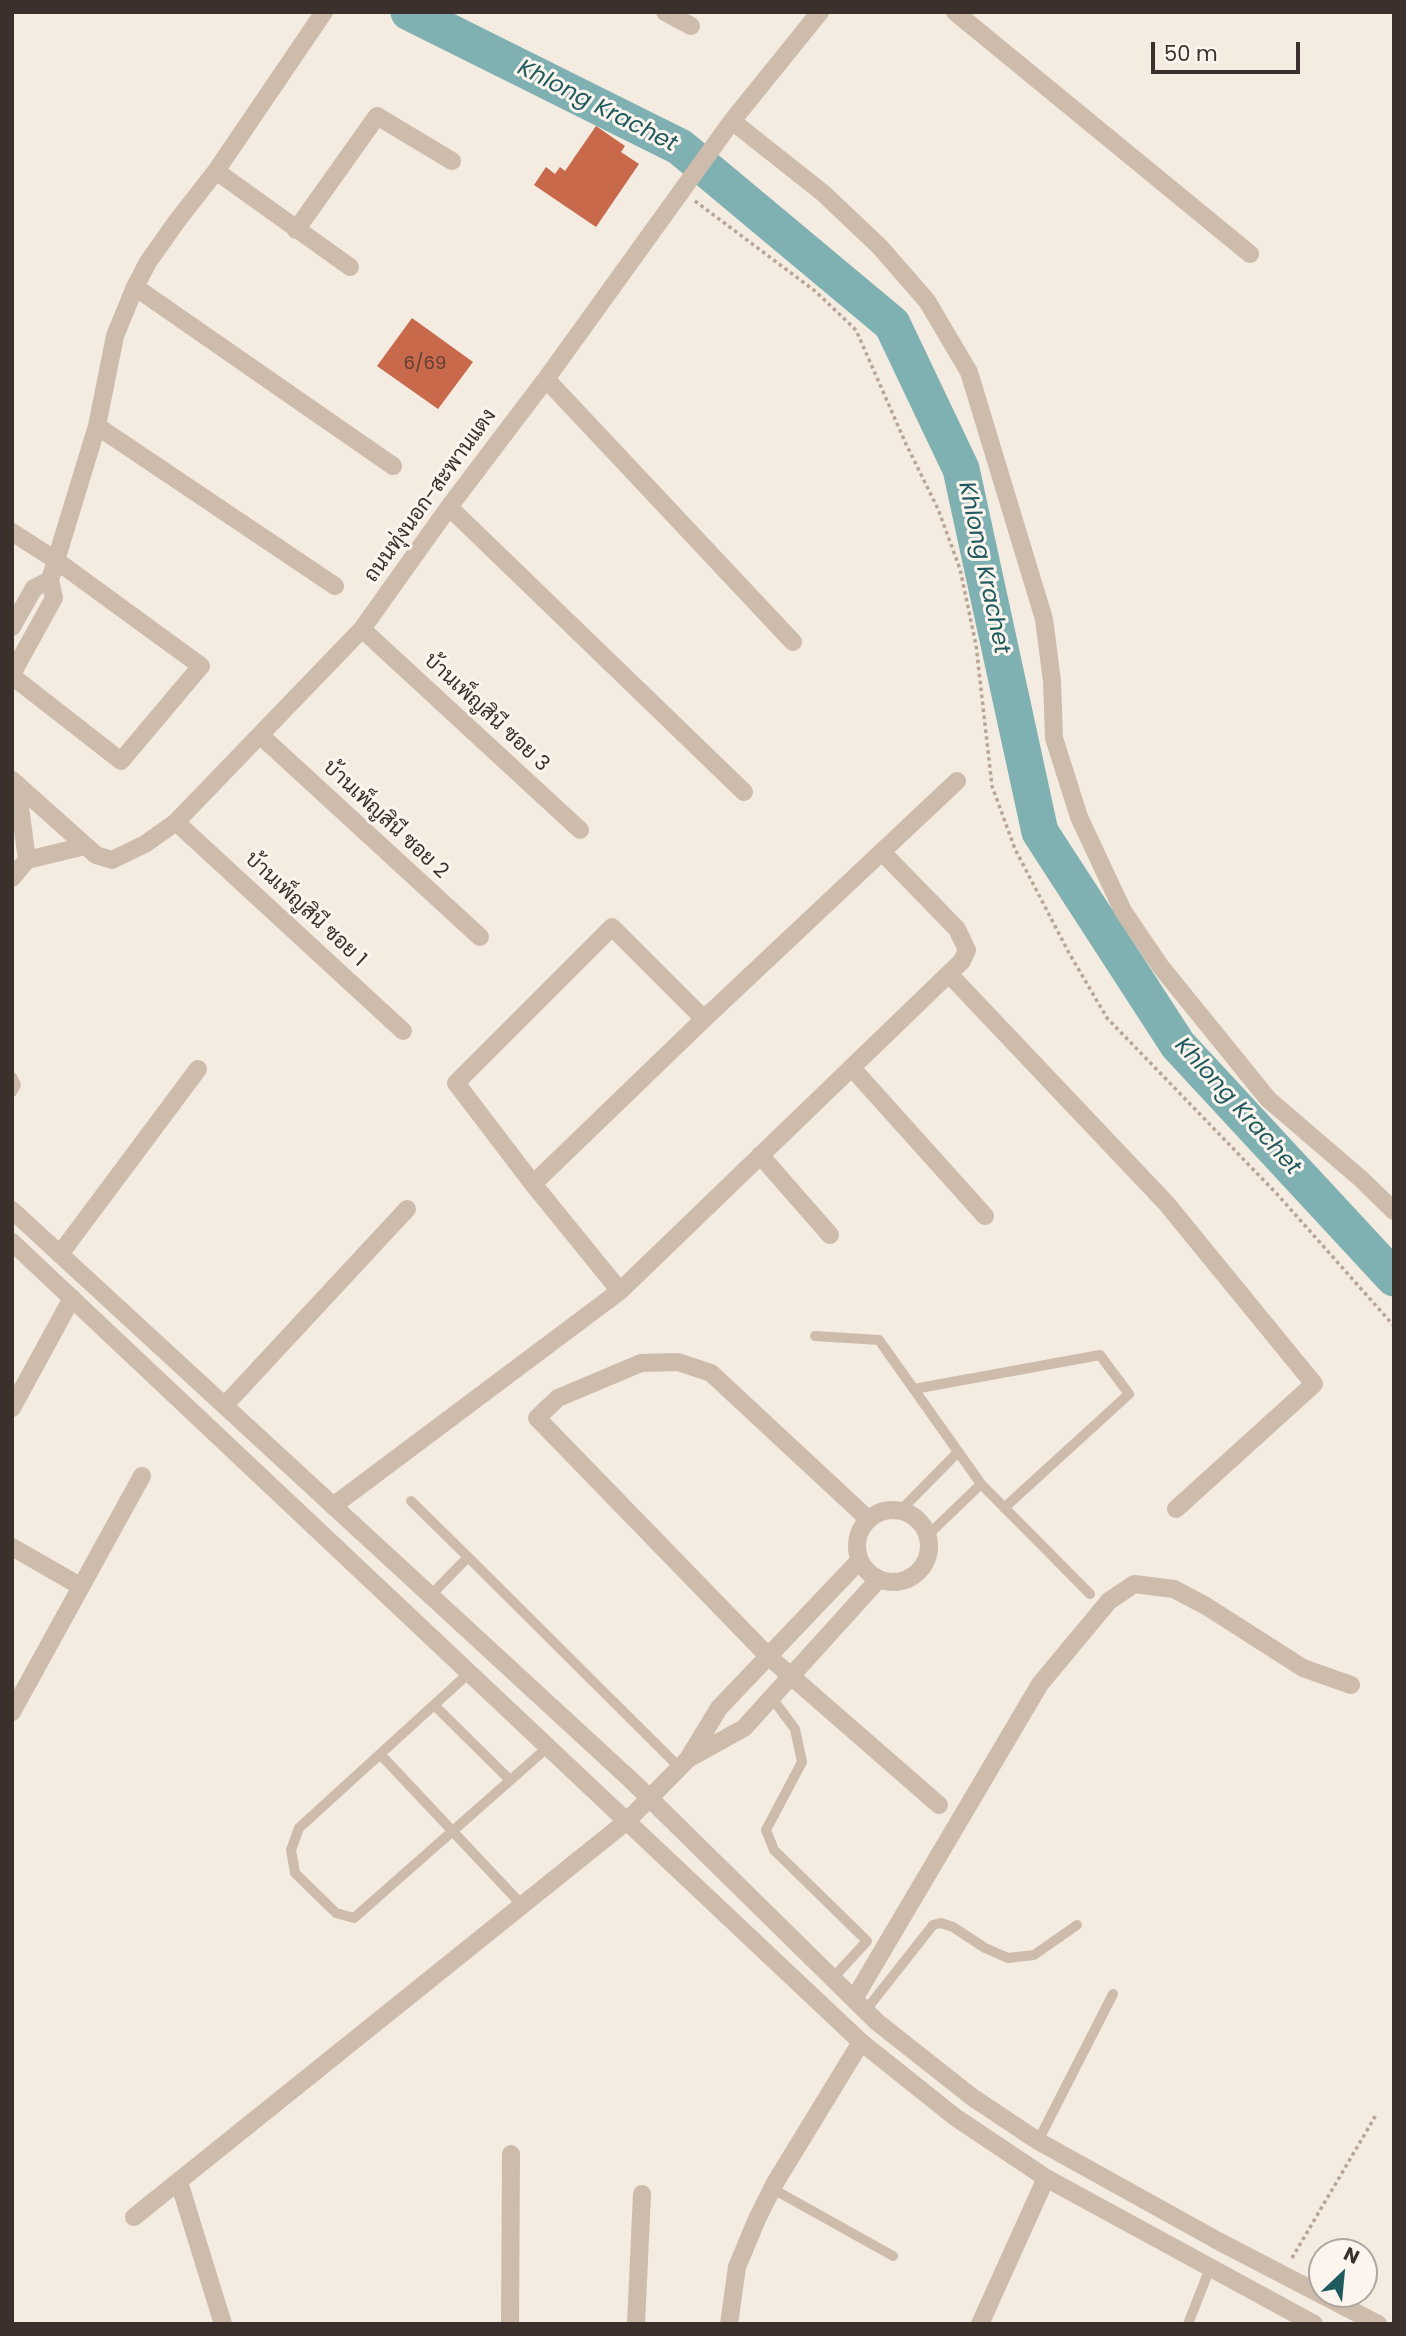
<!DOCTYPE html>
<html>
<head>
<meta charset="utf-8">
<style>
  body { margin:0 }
  #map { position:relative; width:1406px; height:2336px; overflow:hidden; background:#f4ebe1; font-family:Poppins,sans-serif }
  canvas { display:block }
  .frame { position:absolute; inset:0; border:14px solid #3b302b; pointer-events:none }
  .north { position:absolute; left:1308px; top:2238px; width:70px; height:70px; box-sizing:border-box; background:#fbf5ee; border:2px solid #aea6a0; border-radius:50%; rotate:26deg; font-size:19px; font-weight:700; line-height:28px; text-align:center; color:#3b302b }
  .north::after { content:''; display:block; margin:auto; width:24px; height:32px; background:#1f5a5e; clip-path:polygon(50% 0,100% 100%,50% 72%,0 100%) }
  .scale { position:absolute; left:1151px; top:42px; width:149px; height:32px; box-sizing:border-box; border:4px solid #3b302b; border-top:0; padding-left:9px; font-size:21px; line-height:24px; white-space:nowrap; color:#3b302b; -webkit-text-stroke:5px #fbf5ee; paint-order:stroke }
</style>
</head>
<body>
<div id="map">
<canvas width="1406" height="2336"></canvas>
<div class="frame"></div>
<div class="north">N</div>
<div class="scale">50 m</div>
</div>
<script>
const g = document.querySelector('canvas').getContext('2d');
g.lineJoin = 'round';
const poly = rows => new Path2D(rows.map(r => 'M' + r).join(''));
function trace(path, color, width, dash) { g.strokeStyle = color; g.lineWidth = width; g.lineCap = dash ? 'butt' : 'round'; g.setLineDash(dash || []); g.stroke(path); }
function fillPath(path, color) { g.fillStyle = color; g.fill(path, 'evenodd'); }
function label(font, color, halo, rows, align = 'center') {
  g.font = font + ' Poppins,Sarabun,sans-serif'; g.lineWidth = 6; g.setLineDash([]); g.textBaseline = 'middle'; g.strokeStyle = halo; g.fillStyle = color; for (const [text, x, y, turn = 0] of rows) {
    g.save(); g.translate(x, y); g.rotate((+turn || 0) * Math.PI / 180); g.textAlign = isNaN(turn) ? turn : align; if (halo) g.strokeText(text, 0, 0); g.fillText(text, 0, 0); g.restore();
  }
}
const river = poly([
  [409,12,680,147,892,324,961,469,1040,832,1178,1045,1394,1278]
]);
const building = poly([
  [596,126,625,146,621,152,639,164,596,227,534,185,546,167,555,174,560,167,565,171],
  [412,318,473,362,438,409,377,366]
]);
const path = poly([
  [695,201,815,291,856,330,906,444,938,509,960,569,976,645,992,786,1015,849,1069,953,1107,1018,1277,1194,1394,1326],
  [1292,2258,1376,2115]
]);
const service = poly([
  [12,1077,16,1085,12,1092],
  [815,1336,879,1340,981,1484,1090,1594],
  [914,1389,1100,1355,1129,1394,1004,1508],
  [411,1501,468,1557,430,1596],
  [901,1510,958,1452],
  [928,1535,981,1484],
  [468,1557,679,1767],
  [469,1673,299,1828,291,1850,295,1873,336,1913,354,1918,548,1747],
  [772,1698,795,1729,802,1762,766,1830,774,1850,867,1941,833,1978],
  [434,1705,510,1780],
  [380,1754,522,1905],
  [866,2010,933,1925,941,1923,953,1927,985,1948,1008,1958,1034,1955,1077,1925],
  [1038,2141,1113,1994],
  [773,2189,893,2256],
  [1188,2324,1210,2268]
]);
const minor = poly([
  [665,12,691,26],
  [955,12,1250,254],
  [732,121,823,193,880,247,927,301,969,372,1044,619,1052,681,1054,738,1079,817,1123,911,1161,967,1268,1099,1360,1178,1394,1211],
  [216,171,350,267],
  [296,230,377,116,452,161],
  [135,287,393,466],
  [546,379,793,642],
  [97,426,335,586],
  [449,507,744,792],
  [12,532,57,561,201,666,121,761,12,676],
  [12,627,34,588,50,580],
  [362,629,580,830],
  [12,674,54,598,50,580,97,426,115,336,135,287,148,262,177,221,216,171,324,12],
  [260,735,480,937],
  [12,780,96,855,112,860,145,844,176,822,362,629,449,507,546,379,732,121,820,12],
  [17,784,27,860],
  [176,822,403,1031],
  [12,878,27,860,85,846],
  [949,974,1166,1203,1314,1384,1176,1509],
  [852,1068,985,1216],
  [760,1155,830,1235],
  [533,1184,704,1019,957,781],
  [60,1254,198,1069],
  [620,1291,533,1184,456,1083,612,927,704,1019],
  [225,1405,407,1209],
  [12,1408,72,1298],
  [333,1506,620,1291,962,961,967,950,957,929,882,852],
  '857 1546a36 36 0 1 1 72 0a36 36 0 1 1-72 0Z',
  [868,1519,711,1373,678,1362,641,1363,558,1398,537,1418,768,1656,939,1805],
  [12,1547,80,1586],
  [12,1712,142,1476],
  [688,1759,719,1708,859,1561],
  [854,1999,1040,1684,1109,1601,1134,1584,1174,1589,1206,1606,1303,1668,1351,1685],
  [179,2182,223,2324],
  [134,2217,627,1821,688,1759,744,1728,878,1580],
  [510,2324,511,2154],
  [636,2324,642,2194],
  [729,2324,737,2267,757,2219,775,2183,861,2042],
  [980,2324,1046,2178]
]);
const tertiary = poly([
  [12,1210,632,1781,877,2022,972,2097,1038,2141,1220,2242,1378,2324],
  [12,1242,861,2042,955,2117,1046,2178,1314,2324]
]);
const numberNames = [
  ["6/69",425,364]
];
const streetNames = [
  ["ถนนทุ่งนอก-สะพานแตง",431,496,-54],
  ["บ้านเพ็ญสินี ซอย 3",486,713,43],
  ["บ้านเพ็ญสินี ซอย 2",385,820,43],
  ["บ้านเพ็ญสินี ซอย 1",305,910,43]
];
const waterNames = [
  ["Khlong Krachet",597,107,27],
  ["Khlong Krachet",983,568,78],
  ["Khlong Krachet",1237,1107,48]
];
trace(river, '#7fb0b2', 37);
fillPath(building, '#c8694b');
trace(path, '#b9a596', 3.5, [3.5, 3.5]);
trace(service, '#cdbbac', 10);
trace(minor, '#cdbbac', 18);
trace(tertiary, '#cdbbac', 18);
label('18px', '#5e3e33', null, numberNames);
label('21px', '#3b302b', '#fbf5ee', streetNames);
label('italic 23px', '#1f5a5e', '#fbf5ee', waterNames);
</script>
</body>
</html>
